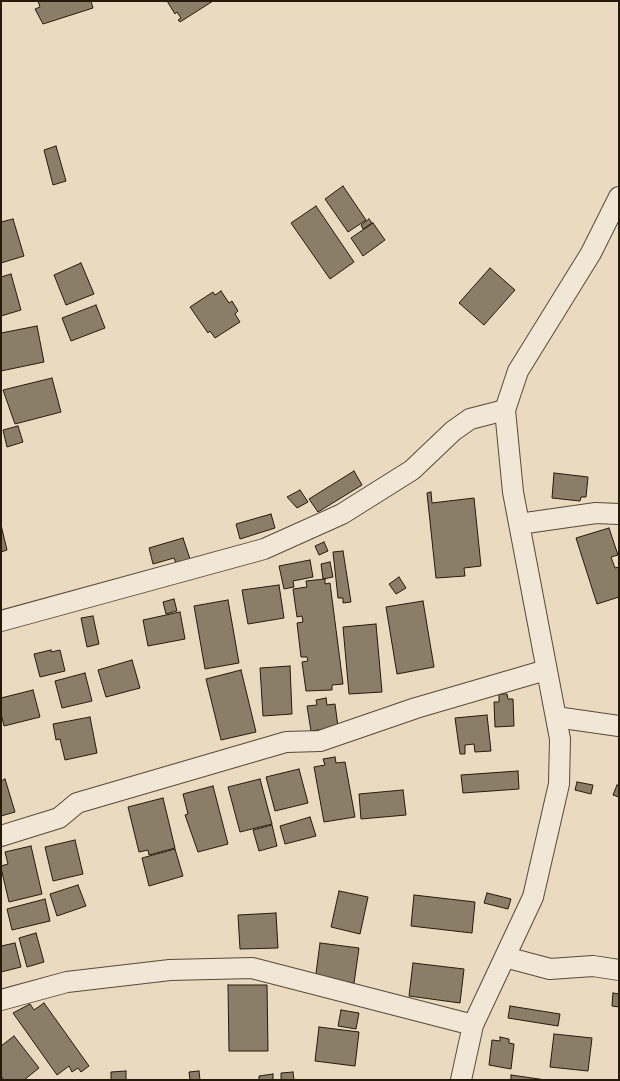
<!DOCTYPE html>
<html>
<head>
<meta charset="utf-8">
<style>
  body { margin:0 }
  #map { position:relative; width:620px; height:1081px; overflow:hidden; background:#e9dac0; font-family:"IM FELL Great Primer",serif }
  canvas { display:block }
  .frame { position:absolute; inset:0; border:2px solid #261a0b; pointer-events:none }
</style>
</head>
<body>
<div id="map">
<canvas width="620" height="1081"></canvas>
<div class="frame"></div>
</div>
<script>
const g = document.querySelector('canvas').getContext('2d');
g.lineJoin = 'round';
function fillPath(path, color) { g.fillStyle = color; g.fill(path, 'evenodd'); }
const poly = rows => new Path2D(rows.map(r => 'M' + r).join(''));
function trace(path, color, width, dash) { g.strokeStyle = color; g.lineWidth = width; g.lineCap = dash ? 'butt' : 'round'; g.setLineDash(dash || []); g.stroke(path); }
const building = poly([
  [38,1,91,1,93,8,43,24,35,9,40,7,38,1],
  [167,1,213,1,180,22,178,20,181,18,177,12,175,14,167,1],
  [56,146,66,181,53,185,44,150,56,146],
  [343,186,366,220,348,232,325,199,343,186],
  [316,206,354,262,330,279,291,223,316,206],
  [13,219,24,256,1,263,1,222,13,219],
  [369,219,372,223,363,229,361,225,369,219],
  [373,223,385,240,363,256,351,238,373,223],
  [81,263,94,294,66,305,54,275,81,263],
  [490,268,515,290,484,325,459,303,490,268],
  [11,274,21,310,1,316,1,277,11,274],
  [221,291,229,303,232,301,238,311,235,314,240,322,215,338,210,331,208,333,190,307,213,292,215,295,221,291],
  [96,305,105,328,71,341,62,318,96,305],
  [37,326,44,362,1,371,1,333,37,326],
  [52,378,61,412,15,424,3,390,52,378],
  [18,426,23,442,7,447,3,430,18,426],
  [354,471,362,485,318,512,309,499,354,471],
  [554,473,588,477,586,497,581,497,580,501,552,498,554,473],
  [300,490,308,502,297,508,287,497,300,490],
  [431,492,432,503,474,498,481,566,464,568,465,576,436,578,427,493,431,492],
  [271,514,275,528,240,539,236,524,271,514],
  [1,525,7,550,1,552,1,525],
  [609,528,618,555,611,557,615,568,619,567,619,597,597,604,576,538,609,528],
  [183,538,190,559,176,563,174,558,153,564,149,548,183,538],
  [324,542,328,551,319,555,315,546,324,542],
  [343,551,351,602,343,603,343,598,338,598,333,552,343,551],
  [310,560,313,577,293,581,294,587,284,589,279,566,310,560],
  [330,562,333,577,323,579,321,564,330,562],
  [399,577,406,588,396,594,389,584,399,577],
  [325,579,325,584,330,583,343,684,332,685,332,690,306,691,302,662,308,661,307,657,301,657,297,623,303,622,302,616,297,617,293,589,307,587,306,581,325,579],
  [279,585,284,618,248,624,242,590,279,585],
  [174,599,177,611,166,614,163,602,174,599],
  [228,600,239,663,205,669,194,606,228,600],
  [423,601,434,667,397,674,386,607,423,601],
  [180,612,185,639,148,646,143,620,180,612],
  [93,616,99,644,87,647,81,618,93,616],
  [376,624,382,692,349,694,343,627,376,624],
  [51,650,51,652,60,650,65,671,40,677,34,654,51,650],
  [132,660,140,688,106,697,98,670,132,660],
  [290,666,292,714,263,716,260,668,290,666],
  [241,670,256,732,221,740,206,679,241,670],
  [85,673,92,701,62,708,55,681,85,673],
  [33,690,40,717,4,726,1,714,1,698,33,690],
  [499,694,507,694,508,699,513,699,514,726,495,727,494,702,499,702,499,694],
  [326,698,327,705,335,704,338,727,311,731,307,706,317,705,316,700,326,698],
  [487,715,491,751,475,752,474,744,465,745,465,754,460,754,455,718,487,715],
  [90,717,97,753,65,760,60,739,56,740,53,724,90,717],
  [335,757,336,763,345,762,355,817,324,822,314,767,325,765,323,759,335,757],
  [299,769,308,803,275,811,266,777,299,769],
  [518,771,519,789,463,793,461,775,518,771],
  [5,779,15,812,1,816,1,781,5,779],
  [260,779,272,824,240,832,228,787,260,779],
  [577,782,593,785,591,794,575,790,577,782],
  [617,785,619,786,619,797,613,795,617,785],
  [213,786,228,844,198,852,185,815,188,814,183,794,213,786],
  [403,790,406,815,361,819,359,794,403,790],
  [163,798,175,848,149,855,148,850,139,852,128,807,163,798],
  [310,817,316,836,285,844,280,826,310,817],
  [272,825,277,846,259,851,253,830,272,825],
  [75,840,83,874,53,881,45,847,75,840],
  [31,846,42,894,9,902,1,868,1,866,8,864,5,852,31,846],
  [175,849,183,876,149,886,142,858,175,849],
  [78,885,86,906,57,916,50,894,78,885],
  [339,891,368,897,360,934,331,927,339,891],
  [487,893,511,899,508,909,484,903,487,893],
  [414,895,475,902,472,933,411,926,414,895],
  [45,899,50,921,12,930,7,909,45,899],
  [276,913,278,948,240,949,238,915,276,913],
  [36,933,44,962,27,967,19,938,36,933],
  [15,943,21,967,1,972,1,946,15,943],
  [320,943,359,948,354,983,333,980,315,981,320,943],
  [413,963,464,969,460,1003,409,996,413,963],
  [228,985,267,985,268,1051,229,1051,228,985],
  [613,993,619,994,619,1007,612,1006,613,993],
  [44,1003,89,1066,81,1072,78,1068,72,1072,69,1066,57,1075,13,1013,30,1004,34,1010,44,1003],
  [510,1006,560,1014,558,1026,508,1018,510,1006],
  [341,1010,359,1013,356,1029,338,1026,341,1010],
  [319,1027,359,1032,355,1066,315,1061,319,1027],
  [554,1034,592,1038,588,1071,550,1067,554,1034],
  [14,1036,39,1068,24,1080,4,1080,1,1076,1,1046,14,1036],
  [500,1037,509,1039,509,1043,514,1044,511,1069,489,1065,492,1040,500,1041,500,1037],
  [126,1071,126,1080,111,1080,111,1072,126,1071],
  [199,1071,200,1080,190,1080,189,1072,199,1071],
  [293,1072,294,1080,281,1080,281,1073,293,1072],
  [273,1074,273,1080,259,1080,259,1076,273,1074],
  [511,1075,546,1080,511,1080,511,1075]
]);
const minor = poly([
  [519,524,596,513,619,514],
  [1,621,264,549,342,514,412,470,453,431,470,419,505,410],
  [556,717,619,726],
  [1,836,59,818,77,803,286,742,320,741,416,708,546,670],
  [505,957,550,969,593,966,619,970],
  [1,1000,67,982,170,970,252,968,473,1025],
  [461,1080,473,1025,533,897,559,784,560,739,513,492,505,410,518,371,591,253,619,197]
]);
fillPath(building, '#8b7e69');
trace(building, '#261a0b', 1);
trace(minor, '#574a38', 22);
trace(minor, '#f1e7d6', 20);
</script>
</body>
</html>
